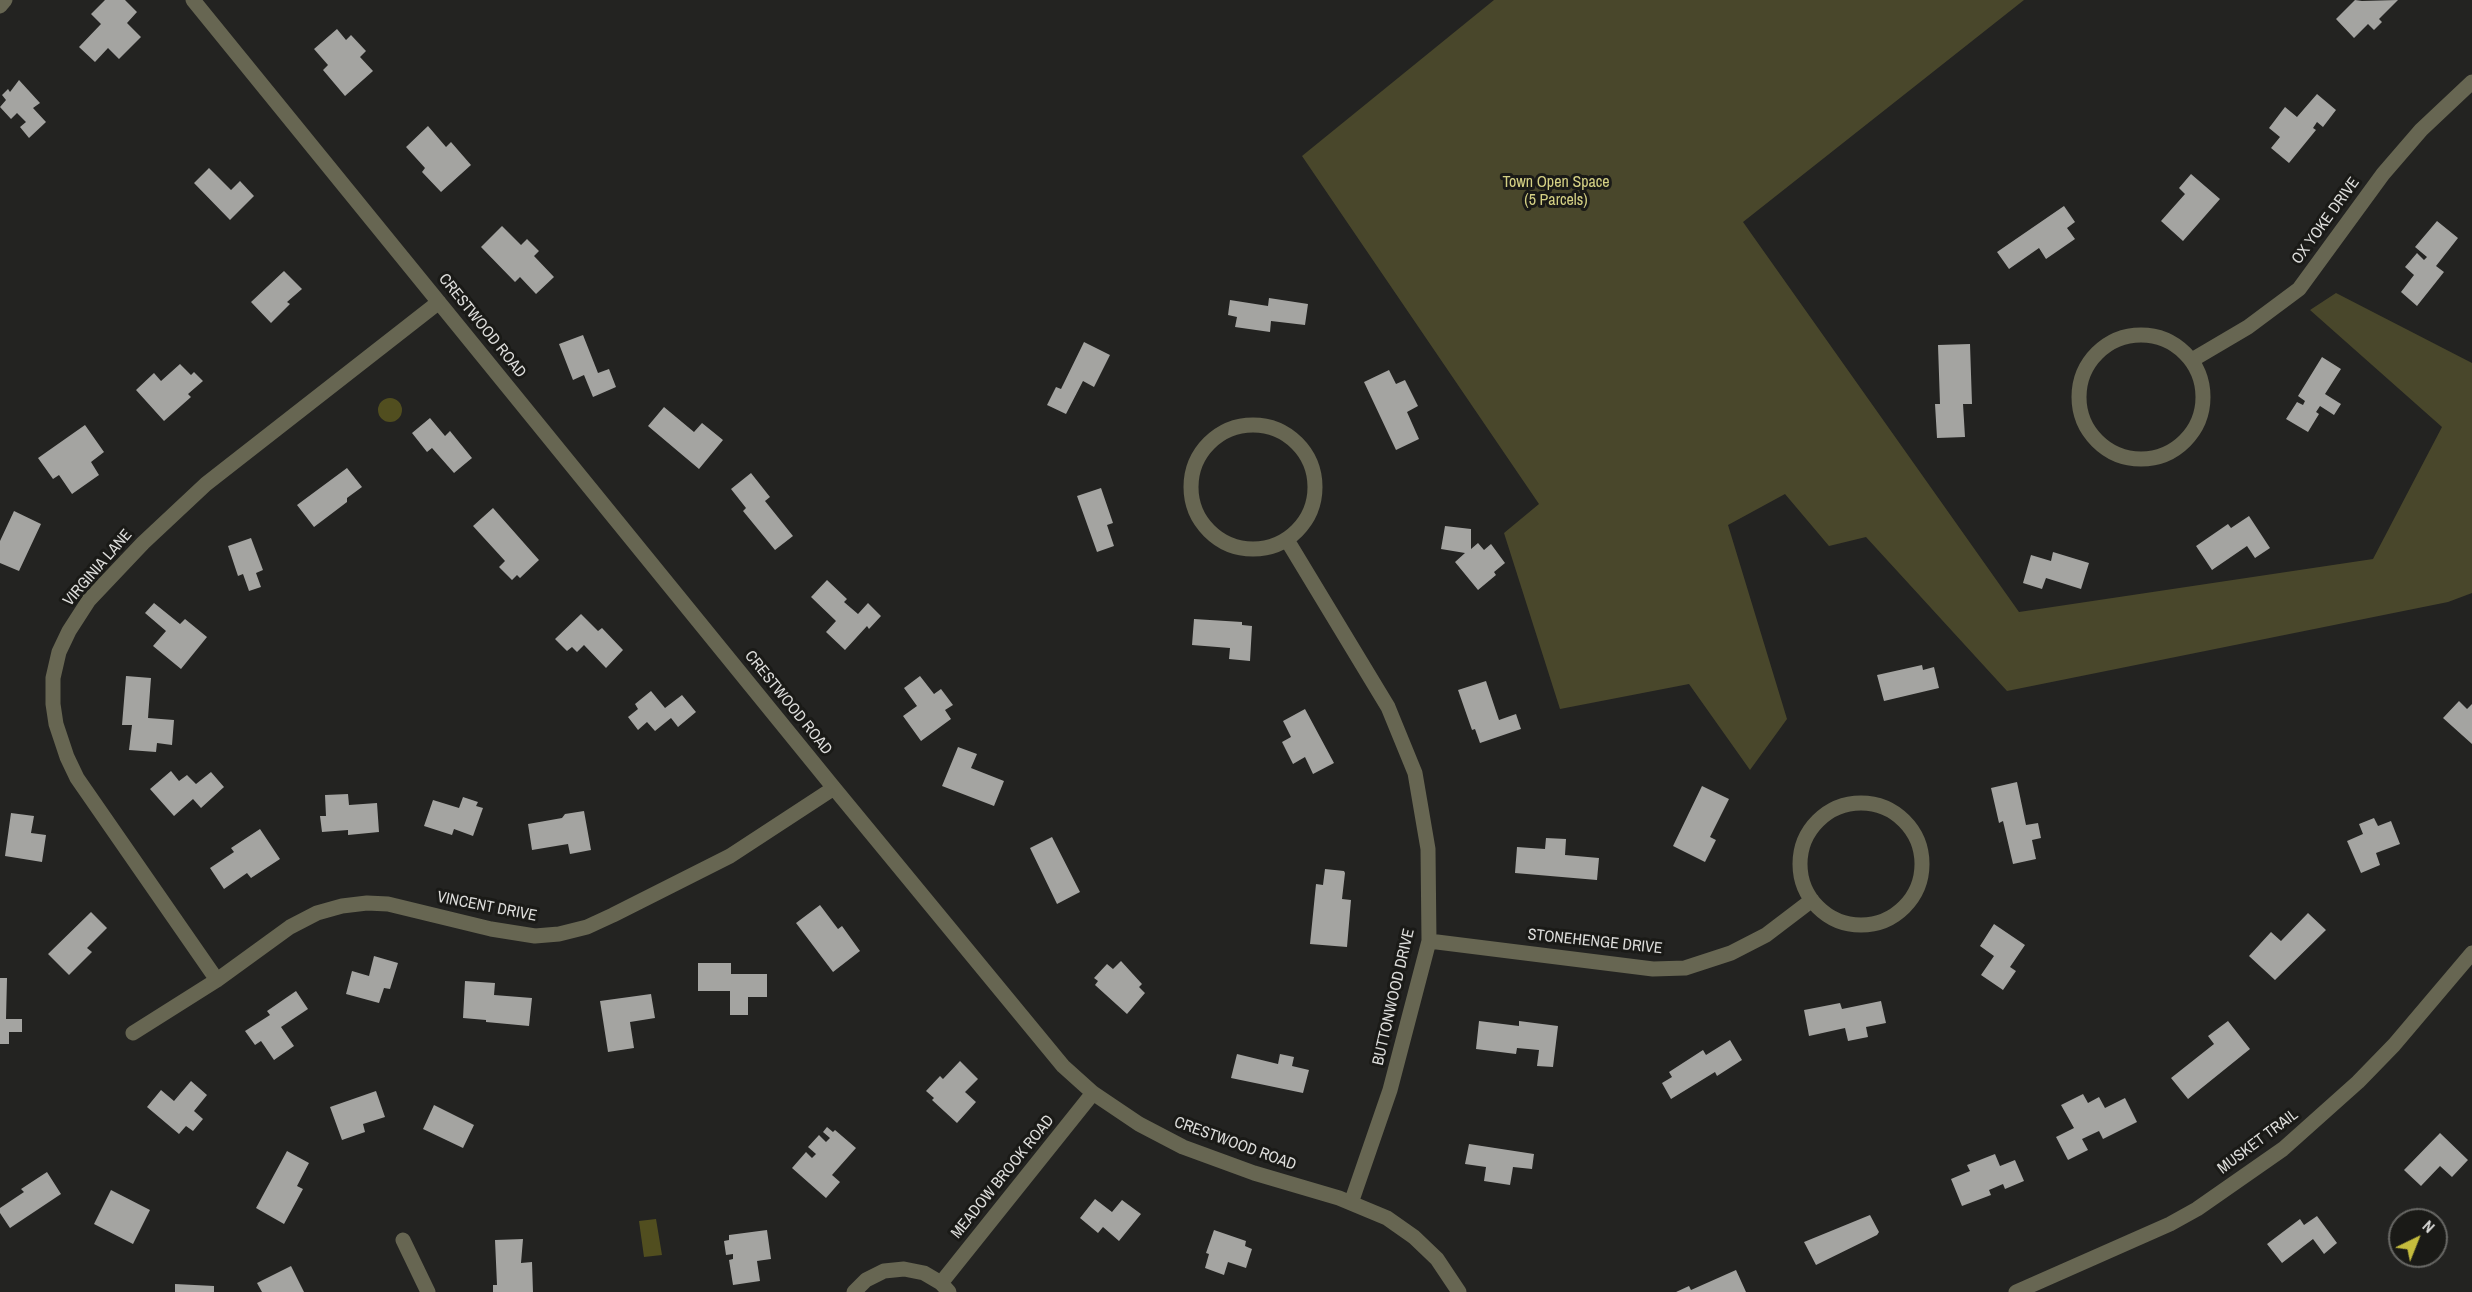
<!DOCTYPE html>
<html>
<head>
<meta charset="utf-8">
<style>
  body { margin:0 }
  #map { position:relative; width:2472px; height:1292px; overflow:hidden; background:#232321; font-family:"Archivo Narrow",sans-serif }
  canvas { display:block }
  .north { position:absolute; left:2388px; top:1208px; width:60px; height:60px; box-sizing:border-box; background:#1a1a17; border:2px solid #686865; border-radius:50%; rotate:43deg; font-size:16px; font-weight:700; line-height:24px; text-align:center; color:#dddddb }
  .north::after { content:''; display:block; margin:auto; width:21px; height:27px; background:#c5bc3d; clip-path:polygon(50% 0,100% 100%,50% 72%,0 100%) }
</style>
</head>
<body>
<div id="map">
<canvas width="2472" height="1292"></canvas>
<div class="north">N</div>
</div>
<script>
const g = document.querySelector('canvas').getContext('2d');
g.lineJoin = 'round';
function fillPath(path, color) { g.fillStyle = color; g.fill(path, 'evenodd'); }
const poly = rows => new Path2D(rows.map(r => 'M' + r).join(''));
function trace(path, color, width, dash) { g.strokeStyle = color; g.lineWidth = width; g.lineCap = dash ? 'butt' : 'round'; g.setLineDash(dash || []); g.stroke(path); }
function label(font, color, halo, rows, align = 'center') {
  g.font = font + ' "Archivo Narrow",sans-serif'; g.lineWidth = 6; g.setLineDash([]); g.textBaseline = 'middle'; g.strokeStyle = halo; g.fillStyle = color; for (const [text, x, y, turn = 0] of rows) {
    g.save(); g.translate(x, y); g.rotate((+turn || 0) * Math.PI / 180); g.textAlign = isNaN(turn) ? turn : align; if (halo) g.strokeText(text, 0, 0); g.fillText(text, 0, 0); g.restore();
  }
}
const green = poly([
  [1494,0,2024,0,1743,222,2019,612,2373,559,2442,427,2310,310,2336,293,2472,363,2472,593,2448,602,2007,691,1866,537,1829,546,1785,494,1728,525,1787,719,1750,770,1689,684,1560,709,1504,533,1539,504,1302,156]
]);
const water = poly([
  '378 410a12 12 0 1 1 24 0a12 12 0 1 1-24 0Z',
  [656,1219,662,1255,644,1257,639,1221]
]);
const building = poly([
  [105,0,125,0,137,12,127,23,141,37,119,59,108,48,95,62,79,47,101,24,91,14],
  [2355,0,2362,1,2398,0,2379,19,2382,22,2374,30,2368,24,2354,38,2336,19],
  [337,29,346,40,351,35,366,51,360,57,373,71,345,96,323,70,328,65,314,49],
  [19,80,40,103,33,108,46,122,29,138,20,127,26,122,17,113,11,119,0,107,6,100,2,95,8,89,10,92],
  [2317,94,2336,110,2323,127,2317,122,2313,128,2316,130,2289,163,2271,148,2280,137,2269,128,2285,107,2297,117],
  [428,126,446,147,451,142,471,165,441,192,422,172,425,168,406,147],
  [209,168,231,190,240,181,254,196,230,220,194,183],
  [2191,174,2220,199,2183,241,2161,221,2185,194,2179,188],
  [2064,206,2075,222,2067,228,2075,239,2046,259,2039,248,2009,269,1997,252],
  [2437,221,2458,238,2436,266,2444,272,2417,306,2401,292,2414,275,2405,267,2417,253,2424,260,2427,257,2415,247],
  [502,226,521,245,527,239,539,251,534,256,554,277,536,294,520,277,515,282,481,247],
  [284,271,302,289,287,302,290,304,271,323,251,302],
  [1269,298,1308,304,1305,325,1271,321,1270,332,1235,327,1237,317,1228,315,1230,300,1268,306],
  [583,335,598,373,609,369,616,387,593,397,584,375,573,380,559,344],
  [1084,342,1110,355,1094,387,1083,381,1066,414,1047,405,1056,387,1061,389],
  [1970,344,1972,404,1963,404,1965,437,1937,438,1935,404,1940,404,1938,345],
  [2322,357,2341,369,2325,394,2341,404,2334,415,2320,406,2316,412,2319,414,2308,432,2286,419,2297,402,2303,405,2305,401,2298,396],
  [180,364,191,375,194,372,203,381,188,394,191,397,164,421,136,390,154,373,161,381],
  [1389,370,1396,384,1405,380,1418,406,1407,412,1419,439,1396,450,1364,382],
  [664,407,694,432,702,423,723,440,699,469,648,426],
  [430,418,445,436,450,431,472,458,454,473,432,448,427,452,412,433],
  [85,425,104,452,91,462,99,475,72,494,59,475,53,479,38,458],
  [347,468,362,487,347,498,347,502,314,527,297,505],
  [751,473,770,497,765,501,793,536,775,550,743,511,746,508,731,489],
  [1101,488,1113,523,1107,525,1114,546,1097,552,1077,496],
  [493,508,539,560,520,578,517,575,512,580,499,567,505,561,473,526],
  [14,511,41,524,19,571,0,563,0,541],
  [2249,516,2270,548,2255,558,2247,546,2212,570,2196,546,2228,524,2231,528],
  [1445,526,1471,529,1471,549,1478,543,1484,550,1491,544,1505,563,1494,572,1496,575,1478,590,1455,562,1465,553,1441,549],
  [251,538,263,570,256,573,261,587,249,591,243,574,238,576,228,546],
  [2053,552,2089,563,2081,589,2046,578,2042,589,2023,583,2031,555,2051,561],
  [827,580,847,599,844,602,858,614,868,603,881,616,869,629,867,626,845,650,826,632,836,621,811,597],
  [154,603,180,624,185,619,207,637,181,669,153,646,166,631,145,613],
  [581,614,598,631,602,628,623,650,606,668,584,645,577,652,572,647,567,651,555,639],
  [1194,619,1242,622,1242,625,1252,626,1250,661,1229,659,1230,648,1192,645],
  [1922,665,1923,670,1934,667,1939,688,1884,701,1877,675],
  [126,676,151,678,148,718,174,720,172,745,157,743,156,752,129,750,132,725,122,725],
  [920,676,934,694,941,689,953,705,945,710,951,719,921,741,903,716,917,706,904,688],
  [1486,681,1499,720,1516,714,1521,729,1480,743,1475,729,1472,730,1458,690],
  [651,691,665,708,682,695,696,712,678,727,671,718,655,731,647,722,638,730,628,717,638,709,635,704],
  [2459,701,2467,709,2472,704,2472,744,2443,718],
  [1305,709,1334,763,1313,774,1305,757,1293,764,1282,742,1291,737,1283,721],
  [958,747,977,754,971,768,1004,781,994,806,942,786],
  [171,771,179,781,187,775,196,784,211,772,224,787,201,808,193,799,174,816,150,789],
  [2017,782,2026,825,2038,823,2041,838,2032,840,2036,859,2013,864,2003,821,1999,823,1991,788],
  [1702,786,1729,799,1710,837,1716,840,1705,862,1673,846],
  [348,794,349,805,377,803,379,832,348,835,348,830,322,832,320,816,326,816,325,795],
  [463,797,478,802,476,806,483,808,473,836,454,829,452,835,424,826,433,800,459,808],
  [584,811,591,850,570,854,568,844,532,850,528,824,562,818,565,814],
  [11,813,34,816,31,833,46,835,42,862,5,856],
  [2374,818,2378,826,2391,821,2400,844,2376,853,2380,865,2361,873,2347,841,2363,834,2359,824],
  [260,829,280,859,251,878,247,873,224,889,210,868,234,852,231,848],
  [1052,837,1080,892,1057,904,1030,848],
  [1546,838,1566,839,1565,855,1599,858,1597,880,1515,873,1517,847,1545,849],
  [1325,869,1344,871,1345,873,1342,899,1351,900,1347,947,1310,944,1316,884,1323,885],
  [820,905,838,929,842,926,860,951,833,972,796,923],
  [91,912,107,928,87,948,92,952,69,975,48,954],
  [2308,913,2326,930,2275,980,2249,956,2271,932,2281,941],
  [1994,924,2025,945,2010,967,2016,971,2003,990,1981,975,1994,956,1980,946],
  [374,956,398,963,390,989,384,988,379,1003,346,994,352,971,369,976],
  [1121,961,1142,984,1139,987,1145,993,1127,1014,1095,985,1098,981,1094,978,1107,964,1113,969],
  [698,963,731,963,731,974,767,974,767,997,748,997,748,1015,730,1015,730,991,698,991],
  [0,978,7,978,6,1019,22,1019,22,1032,9,1032,9,1044,0,1044],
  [465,981,495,983,494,995,532,998,529,1026,486,1022,486,1020,463,1018],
  [296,991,308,1009,281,1027,294,1046,274,1060,261,1041,255,1045,245,1031,270,1015,267,1011],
  [651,994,655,1018,630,1022,634,1048,608,1052,600,1001],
  [1881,1001,1886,1023,1866,1027,1868,1037,1848,1041,1845,1028,1809,1036,1804,1010,1840,1003,1842,1009],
  [1479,1021,1519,1026,1519,1021,1558,1026,1553,1067,1537,1066,1539,1050,1517,1048,1516,1054,1476,1049],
  [2228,1021,2250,1049,2188,1099,2171,1078,2214,1044,2208,1036],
  [1730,1040,1742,1060,1717,1076,1715,1072,1671,1099,1662,1083,1672,1077,1669,1072,1703,1050,1706,1055],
  [1237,1054,1278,1064,1280,1054,1294,1057,1292,1066,1309,1070,1303,1093,1231,1078],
  [960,1061,978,1079,965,1092,976,1102,957,1123,932,1100,934,1098,926,1091,940,1076,943,1079],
  [191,1081,207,1095,194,1111,203,1119,193,1131,186,1126,179,1134,147,1107,161,1090,174,1101],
  [376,1091,385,1117,363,1124,365,1132,342,1140,330,1107],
  [2083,1094,2088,1103,2099,1097,2105,1108,2125,1098,2137,1122,2103,1139,2099,1131,2082,1139,2088,1150,2068,1160,2056,1137,2074,1128,2061,1105],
  [434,1105,474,1125,463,1148,423,1129],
  [827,1127,833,1132,835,1130,856,1148,832,1175,840,1182,826,1198,792,1168,806,1152,812,1158,816,1154,808,1147,819,1135,826,1142,830,1138,823,1132],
  [2440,1133,2468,1160,2452,1177,2440,1166,2421,1186,2404,1170],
  [1469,1144,1534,1154,1532,1169,1513,1167,1510,1185,1484,1181,1486,1167,1465,1164],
  [287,1151,309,1163,297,1186,303,1189,284,1224,256,1208],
  [1995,1154,2000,1166,2015,1160,2024,1181,2005,1189,2003,1184,1989,1190,1991,1195,1962,1206,1951,1179,1970,1171,1967,1165],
  [47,1172,61,1194,10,1228,0,1213,0,1208,24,1192,21,1189],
  [111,1190,150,1210,133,1244,94,1224],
  [1095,1199,1112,1212,1122,1200,1141,1214,1119,1241,1103,1227,1098,1233,1080,1218],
  [1870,1215,1879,1232,1877,1235,1816,1265,1804,1242],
  [2317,1216,2337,1243,2324,1254,2313,1239,2282,1263,2267,1244,2300,1219,2304,1225],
  [767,1230,771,1259,757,1261,760,1281,733,1285,729,1260,733,1259,733,1254,726,1255,724,1241,729,1240,729,1235],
  [1214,1230,1246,1241,1245,1246,1252,1249,1246,1268,1228,1262,1224,1275,1205,1268,1209,1254,1206,1253],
  [523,1239,521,1263,532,1262,533,1292,493,1292,493,1285,497,1285,495,1240],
  [291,1266,304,1292,262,1292,257,1283],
  [1736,1270,1746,1292,1676,1292,1689,1286,1691,1290],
  [175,1284,214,1286,214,1292,175,1292]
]);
const minor = poly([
  [193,0,834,788,1063,1066,1093,1093,1139,1124,1183,1147,1254,1173,1339,1198,1387,1218,1414,1237,1437,1259,1459,1292],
  '2079 397a62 62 0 1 1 124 0a62 62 0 1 1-124 0Z',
  [2192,360,2248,327,2299,289,2383,174,2421,130,2472,82],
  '1191 487a62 62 0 1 1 124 0a62 62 0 1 1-124 0Z',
  [1287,540,1388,707,1415,773,1428,849,1429,941,1390,1090,1351,1203],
  '1800 864a61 61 0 1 1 122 0a61 61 0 1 1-122 0Z',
  [1429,941,1653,969,1685,968,1731,953,1766,935,1812,900],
  [217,980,77,778,67,757,56,724,53,704,53,678,59,652,69,631,89,600,143,543,206,484,439,302],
  [133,1033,217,980,290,927,317,913,342,906,367,903,388,904,491,929,535,936,559,934,587,927,613,915,730,856,834,788],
  [403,1240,428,1292],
  [941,1283,1093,1093],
  [854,1292,866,1280,884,1271,904,1269,924,1273,941,1283,949,1292],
  [2016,1292,2170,1224,2197,1209,2283,1149,2358,1082,2394,1045,2472,953]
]);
const tertiary = poly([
  [0,6,5,0]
]);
const parkNames = [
  ["Town Open Space",1556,183],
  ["(5 Parcels)",1556,201]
];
const streetNames = [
  ["OX YOKE DRIVE",2326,221,-54],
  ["CRESTWOOD ROAD",482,326,51],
  ["VIRGINIA LANE",98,568,-49],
  ["CRESTWOOD ROAD",788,703,51],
  ["VINCENT DRIVE",487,907,11],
  ["STONEHENGE DRIVE",1595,942,6],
  ["BUTTONWOOD DRIVE",1394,997,-77],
  ["MUSKET TRAIL",2258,1142,-37],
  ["CRESTWOOD ROAD",1235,1144,20],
  ["MEADOW BROOK ROAD",1003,1177,-51]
];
fillPath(green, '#49472b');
fillPath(water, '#514e1f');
fillPath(building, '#a4a4a1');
trace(minor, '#676652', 15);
trace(tertiary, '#676652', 15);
label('16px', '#d4d084', '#1a1a17', parkNames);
label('16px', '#dddddb', '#1a1a17', streetNames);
</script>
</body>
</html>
